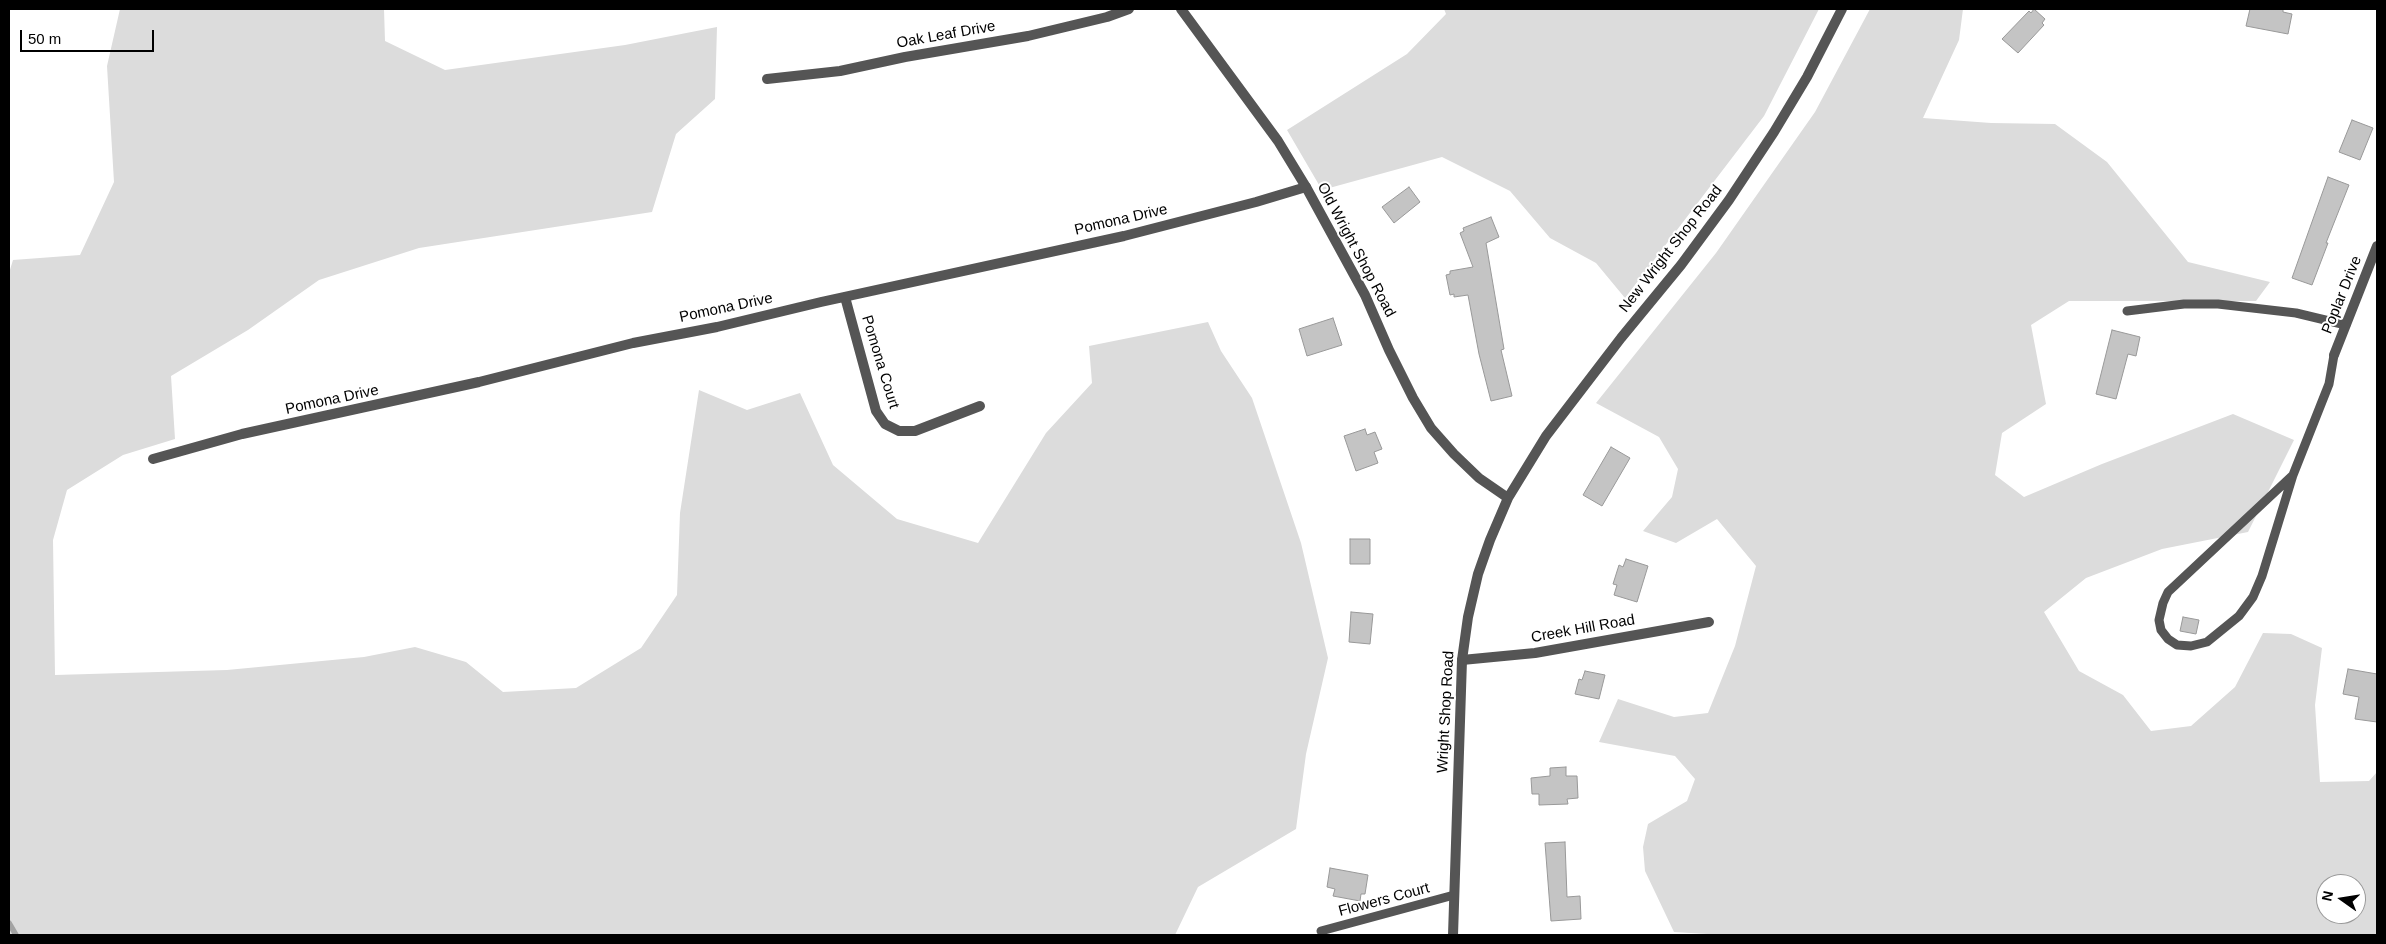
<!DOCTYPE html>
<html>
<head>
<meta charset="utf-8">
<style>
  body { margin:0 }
  #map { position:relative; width:2386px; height:944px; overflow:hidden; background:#fff; font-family:Helvetica,sans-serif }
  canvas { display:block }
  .frame { position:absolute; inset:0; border:10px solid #000; pointer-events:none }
  .north { position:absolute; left:2316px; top:874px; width:50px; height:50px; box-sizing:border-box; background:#fff; border:1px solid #999; border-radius:50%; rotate:283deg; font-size:14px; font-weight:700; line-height:20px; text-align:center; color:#000 }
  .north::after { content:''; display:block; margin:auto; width:18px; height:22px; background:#000; clip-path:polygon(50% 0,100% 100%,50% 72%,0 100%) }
  .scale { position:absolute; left:20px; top:30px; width:134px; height:22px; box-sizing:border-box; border:2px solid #000; border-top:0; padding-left:6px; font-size:15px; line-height:18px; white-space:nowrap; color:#000; -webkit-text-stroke:4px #fff; paint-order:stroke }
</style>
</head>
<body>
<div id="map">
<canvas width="2386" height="944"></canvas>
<div class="frame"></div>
<div class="north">N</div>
<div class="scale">50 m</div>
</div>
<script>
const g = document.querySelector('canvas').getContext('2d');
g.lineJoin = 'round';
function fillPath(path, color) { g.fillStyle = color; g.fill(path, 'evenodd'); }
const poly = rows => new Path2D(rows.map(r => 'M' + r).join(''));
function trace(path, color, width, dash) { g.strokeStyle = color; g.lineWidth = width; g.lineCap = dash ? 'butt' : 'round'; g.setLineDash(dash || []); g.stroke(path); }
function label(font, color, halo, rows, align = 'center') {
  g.font = font + ' Helvetica,sans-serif'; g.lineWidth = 4; g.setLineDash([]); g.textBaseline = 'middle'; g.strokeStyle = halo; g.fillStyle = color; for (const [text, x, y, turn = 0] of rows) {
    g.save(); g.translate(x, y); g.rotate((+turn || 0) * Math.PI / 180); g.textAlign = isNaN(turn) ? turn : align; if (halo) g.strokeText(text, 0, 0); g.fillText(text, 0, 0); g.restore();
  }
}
const green = poly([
  [120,9,384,9,385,41,445,70,625,45,717,27,715,99,676,134,652,212,419,248,319,280,248,330,171,376,175,439,123,455,67,490,53,540,55,675,227,670,364,657,415,647,466,662,503,692,576,688,641,648,677,595,680,513,699,390,747,410,800,393,833,465,897,519,978,543,1046,433,1092,383,1089,346,1208,322,1221,351,1252,398,1301,543,1328,658,1306,754,1296,829,1198,887,1175,935,9,935,9,273,13,260,80,255,114,182,107,66],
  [1444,9,1819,9,1764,116,1625,298,1596,263,1550,238,1510,191,1442,157,1322,190,1287,130,1407,54,1446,14],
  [1870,9,1963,9,1959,40,1923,118,1991,123,2055,124,2107,162,2188,262,2270,282,2256,301,2069,301,2031,325,2046,404,2002,433,1995,475,2024,497,2102,464,2233,414,2294,440,2248,532,2162,549,2086,578,2044,612,2079,671,2123,695,2151,731,2191,726,2235,687,2263,633,2291,634,2322,648,2315,705,2320,782,2369,781,2377,772,2377,935,1897,935,1896,934,1724,935,1674,932,1645,871,1643,847,1648,824,1687,801,1695,779,1675,756,1599,742,1618,699,1674,717,1708,713,1735,646,1756,566,1717,519,1676,543,1643,531,1672,497,1678,469,1659,437,1596,403,1716,253,1815,112],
  [2326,884,2356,884,2356,914,2326,914]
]);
const stream = poly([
  [9,923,16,935]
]);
const building = poly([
  [2034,9,2045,19,2042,23,2044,25,2018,53,2002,39,2029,11,2031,13,2034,9],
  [2250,9,2283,9,2283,12,2292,14,2288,34,2246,26,2250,9],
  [2352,120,2373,128,2360,160,2339,152,2352,120],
  [2328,177,2349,185,2326,243,2328,243,2312,285,2292,278,2328,177],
  [1409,187,1420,202,1394,223,1382,207,1409,187],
  [1491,217,1499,237,1486,243,1504,349,1501,350,1512,396,1491,401,1479,354,1468,295,1454,297,1454,294,1450,295,1446,275,1450,274,1450,271,1473,267,1460,233,1464,231,1463,228,1491,217],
  [1333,318,1342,345,1307,356,1299,329,1333,318],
  [2112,330,2140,337,2136,356,2128,354,2116,399,2096,394,2112,330],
  [1365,429,1367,435,1375,432,1382,449,1374,452,1378,463,1356,471,1344,436,1365,429],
  [1611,447,1630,458,1602,506,1583,495,1611,447],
  [1350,539,1370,539,1370,564,1350,564,1350,539],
  [1626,559,1648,566,1637,602,1614,595,1617,585,1613,584,1619,565,1623,567,1626,559],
  [1351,612,1373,614,1370,644,1349,642,1351,612],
  [2183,617,2199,620,2196,634,2180,631,2183,617],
  [2348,669,2377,674,2377,722,2355,719,2359,697,2343,694,2348,669],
  [1585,671,1605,675,1599,699,1575,694,1579,679,1582,680,1585,671],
  [1566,767,1566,776,1577,776,1578,798,1567,799,1568,804,1539,805,1539,794,1532,794,1531,778,1550,776,1550,768,1566,767],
  [1565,842,1567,897,1580,896,1581,919,1551,921,1545,843,1565,842],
  [1330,868,1368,875,1365,894,1361,894,1360,901,1333,896,1335,889,1327,887,1330,868]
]);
const service = poly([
  [2127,311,2184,304,2218,304,2296,313,2346,325],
  [2293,475,2168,592,2163,603,2159,620,2161,630,2168,639,2177,645,2191,646,2207,642,2239,616,2253,597,2262,576,2293,475,2329,384,2334,355],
  [1321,931,1454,895]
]);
const minor = poly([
  [767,79,840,71,905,57,1028,36,1107,17,1129,9],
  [845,297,876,411,885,424,899,431,915,431,980,406],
  [2334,355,2377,246],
  [153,459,242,434,479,382,633,343,717,327,821,302,1124,236,1256,202,1306,187],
  [1462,660,1535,653,1709,622]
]);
const tertiary = poly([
  [1181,9,1278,141,1306,187,1365,295,1389,350,1413,398,1431,428,1454,454,1479,478,1508,498],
  [1453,935,1462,660,1468,617,1478,574,1490,540,1508,498,1546,436,1621,338,1681,265,1729,200,1774,132,1807,77,1842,9]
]);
const streetNames = [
  ["Oak Leaf Drive",946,35,-10],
  ["Pomona Drive",1121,220,-13],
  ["New Wright Shop Road",1671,249,-52],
  ["Old Wright Shop Road",1356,250,62],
  ["Poplar Drive",2342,295,-68],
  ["Pomona Drive",726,308,-12],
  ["Pomona Court",880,362,73],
  ["Pomona Drive",332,400,-12],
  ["Creek Hill Road",1583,629,-10],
  ["Wright Shop Road",1446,712,-87],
  ["Flowers Court",1384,900,-15]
];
fillPath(green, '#dcdcdc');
trace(stream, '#a3a3a3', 5.5);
fillPath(building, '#c4c4c4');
trace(building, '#999', 1);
trace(service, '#555', 9);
trace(minor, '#555', 10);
trace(tertiary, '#555', 10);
label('15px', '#000', '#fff', streetNames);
</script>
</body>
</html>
